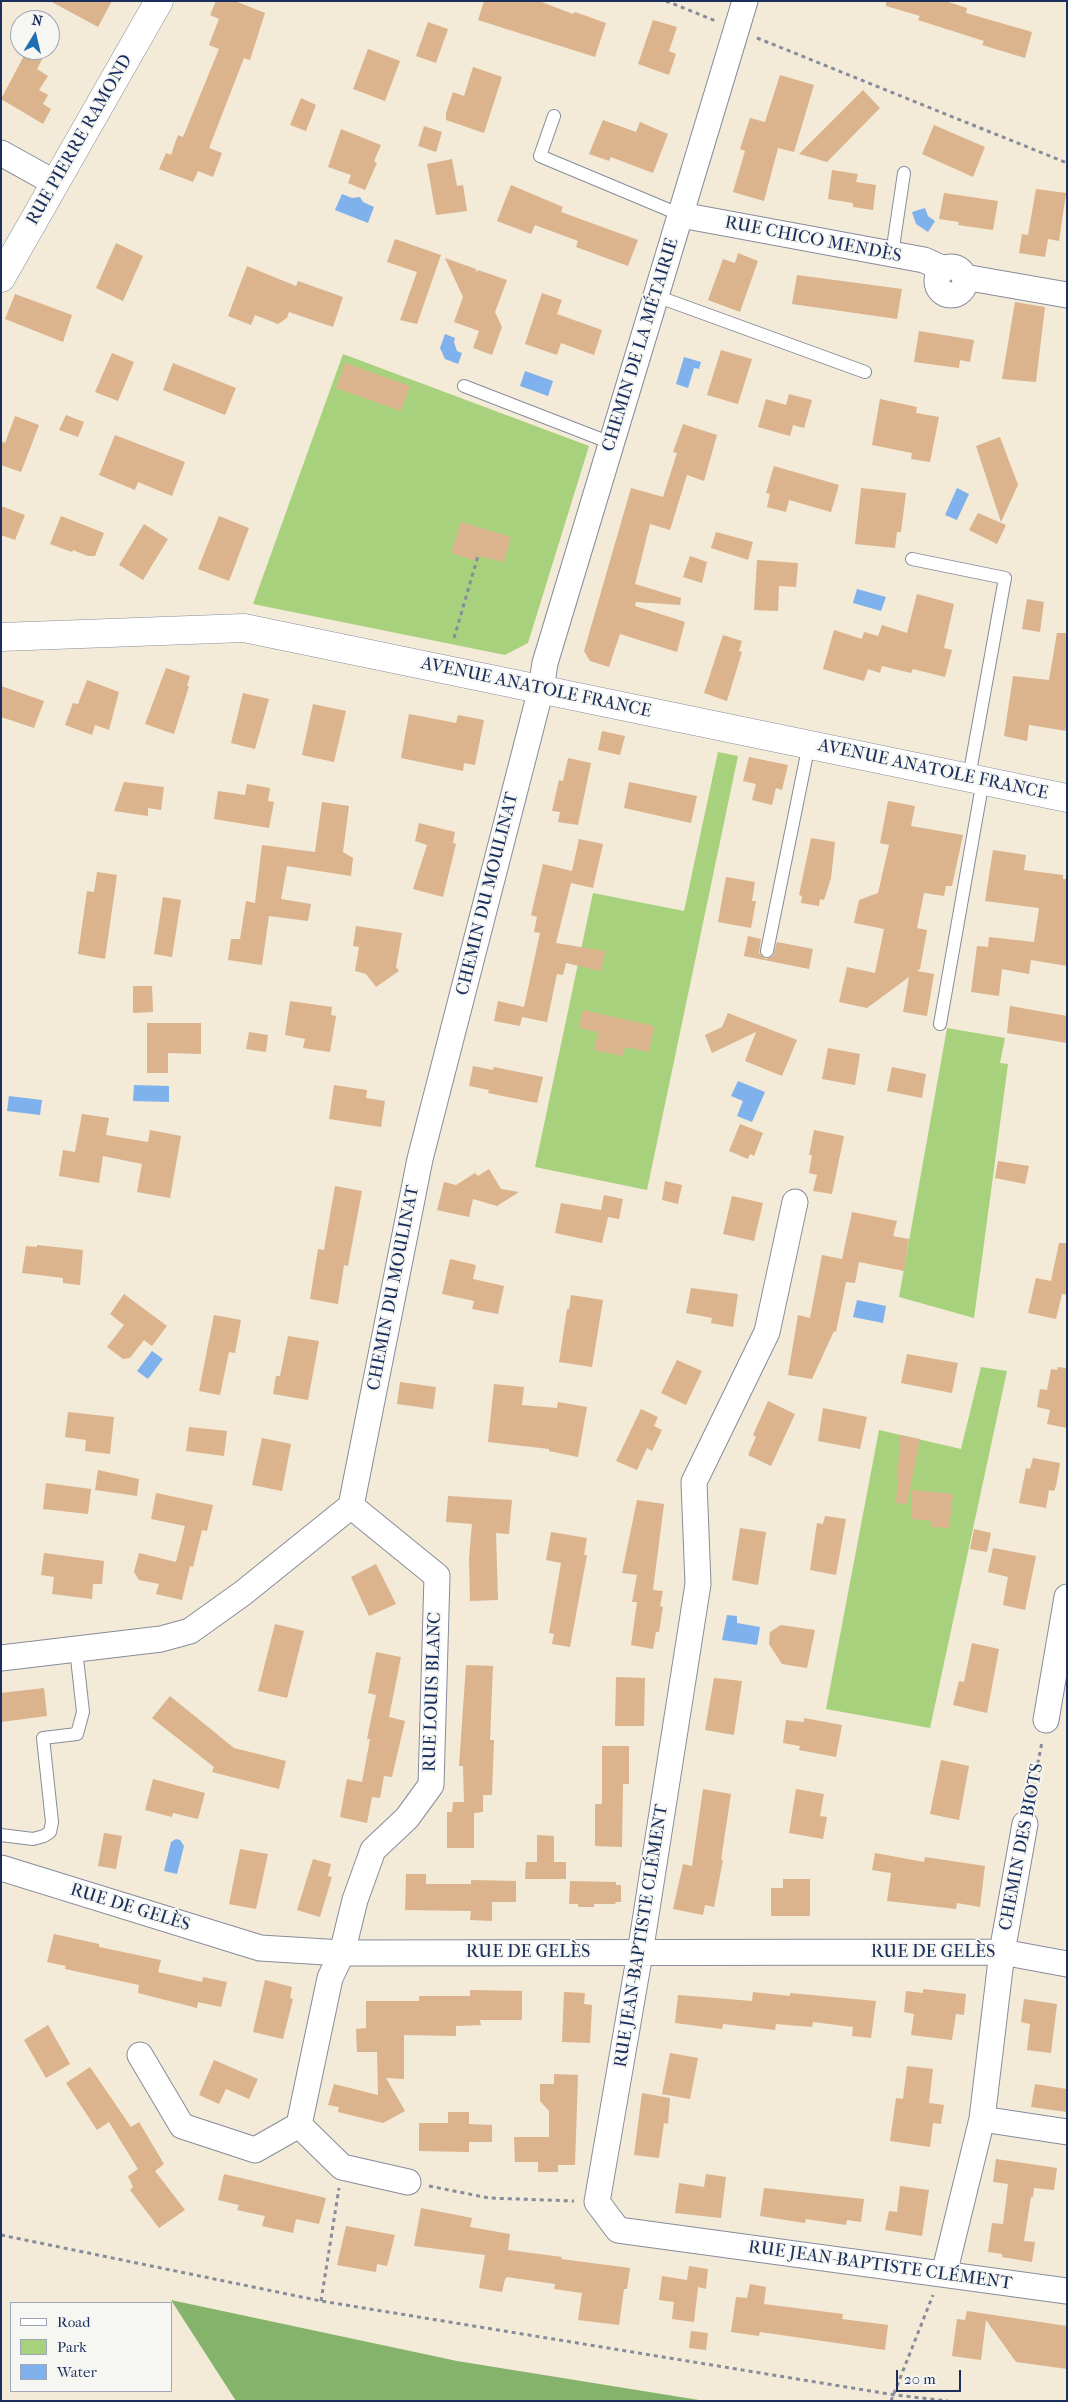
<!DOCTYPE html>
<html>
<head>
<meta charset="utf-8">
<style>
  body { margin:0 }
  #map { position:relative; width:1068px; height:2402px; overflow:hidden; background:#f3ead8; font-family:"IM FELL French Canon",serif }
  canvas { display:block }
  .frame { position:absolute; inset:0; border:2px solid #1b2f5e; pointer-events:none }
  .legend { position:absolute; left:10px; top:2302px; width:162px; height:90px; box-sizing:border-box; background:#f6f6f2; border:1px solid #9ea6b7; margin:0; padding:6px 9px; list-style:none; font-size:15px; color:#1b2f5e }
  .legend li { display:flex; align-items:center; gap:10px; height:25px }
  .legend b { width:25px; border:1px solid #9ea6b7 }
  .north { position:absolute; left:10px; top:10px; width:50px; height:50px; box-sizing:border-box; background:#f6f6f2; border:1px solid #9ea6b7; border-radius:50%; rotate:9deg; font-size:14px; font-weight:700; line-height:20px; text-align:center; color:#1b2f5e }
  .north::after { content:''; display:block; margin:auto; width:18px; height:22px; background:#1f6fb2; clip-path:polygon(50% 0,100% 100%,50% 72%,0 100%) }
  .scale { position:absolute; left:896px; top:2370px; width:65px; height:22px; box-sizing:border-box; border:2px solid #1b2f5e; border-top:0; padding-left:6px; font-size:15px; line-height:18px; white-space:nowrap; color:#1b2f5e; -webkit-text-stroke:4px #f6f6f2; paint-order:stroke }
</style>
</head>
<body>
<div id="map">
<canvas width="1068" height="2402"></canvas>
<div class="frame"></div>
<ul class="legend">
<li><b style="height:6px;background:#fff"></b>Road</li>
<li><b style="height:14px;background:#a7d17c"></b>Park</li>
<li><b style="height:14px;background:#7fb1ec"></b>Water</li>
</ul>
<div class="north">N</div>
<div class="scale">20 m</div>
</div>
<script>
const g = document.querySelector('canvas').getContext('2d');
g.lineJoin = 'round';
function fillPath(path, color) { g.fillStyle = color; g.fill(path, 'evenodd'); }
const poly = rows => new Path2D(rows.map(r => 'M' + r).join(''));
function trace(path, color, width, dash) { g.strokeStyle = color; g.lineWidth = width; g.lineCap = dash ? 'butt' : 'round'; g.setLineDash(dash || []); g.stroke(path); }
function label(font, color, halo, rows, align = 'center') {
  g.font = font + ' "IM FELL French Canon",serif'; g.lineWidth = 4; g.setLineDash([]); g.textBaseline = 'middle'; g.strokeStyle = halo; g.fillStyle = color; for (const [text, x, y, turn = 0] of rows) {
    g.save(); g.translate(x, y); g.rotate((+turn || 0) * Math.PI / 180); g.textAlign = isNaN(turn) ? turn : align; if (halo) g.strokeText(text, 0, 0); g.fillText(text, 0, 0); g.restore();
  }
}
const green = poly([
  [343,354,589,446,528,643,505,655,253,604],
  [718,752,738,756,647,1190,535,1167,593,893,684,911],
  [947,1028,1005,1038,1000,1063,1008,1064,974,1318,899,1297],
  [981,1367,1007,1371,930,1728,826,1709,879,1430,961,1449]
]);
const forest = poly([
  [171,2300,457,2361,705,2401,236,2401]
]);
const water = poly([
  [342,194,352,198,360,197,363,202,374,207,368,223,335,210],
  [925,208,928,216,935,221,928,232,916,224,912,212],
  [445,334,455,338,454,342,457,351,462,353,458,364,445,359,440,348],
  [684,357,701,362,699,369,694,368,688,388,676,384],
  [525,371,553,381,548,396,520,386],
  [957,488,969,494,957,520,945,515],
  [857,589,886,597,881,611,853,603],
  [738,1081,765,1092,752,1122,737,1116,743,1101,731,1096],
  [134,1085,169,1086,169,1102,133,1101],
  [9,1096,42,1100,40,1115,7,1111],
  [857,1300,886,1306,883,1323,853,1317],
  [152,1351,163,1359,148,1379,137,1371],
  [727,1615,737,1616,737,1623,760,1627,757,1645,722,1640],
  [176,1839,180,1840,184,1846,177,1874,164,1871,171,1842]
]);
const building = poly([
  [50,1,112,1,98,27],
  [216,1,235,1,265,13,250,60,244,58,209,148,222,153,213,177,198,171,193,182,159,169,166,153,171,155,178,135,183,137,219,49,209,45,219,19,210,15],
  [484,1,539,1,573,14,575,12,606,23,595,57,478,20],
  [886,1,945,1,967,8,966,13,1032,32,1025,58,982,45,984,41,918,20,920,16,886,6],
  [653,20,677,27,669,51,676,54,669,75,638,64],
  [428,22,448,29,436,63,416,56],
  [368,49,400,61,385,101,353,89],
  [27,50,47,50,37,69,48,76,39,90,48,95,43,104,51,109,43,124,1,99],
  [473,67,502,77,484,133,446,120,446,113,453,92,464,96],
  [780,75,814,85,794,152,778,148,764,201,733,192,745,151,740,149,750,118,765,122],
  [863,90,880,108,827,162,799,154],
  [301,98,316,105,306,131,290,125],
  [603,120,636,132,640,122,668,134,653,173,611,157,609,161,589,154],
  [934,125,985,147,973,177,922,154],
  [424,126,442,132,436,152,418,146],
  [341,129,381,145,374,161,377,163,365,190,348,183,351,175,328,167],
  [452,159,457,186,463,185,467,211,436,215,427,164],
  [832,170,858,174,856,182,876,185,873,210,853,207,853,203,828,199],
  [511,185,563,207,561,212,638,240,628,266,576,247,578,241,535,225,531,234,497,221],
  [1036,189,1066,193,1059,241,1048,239,1045,257,1019,253,1022,234,1028,235],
  [944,193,998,201,993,230,958,225,959,222,939,219],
  [395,239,441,255,417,324,400,320,417,272,387,262],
  [116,243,143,256,123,301,96,288],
  [738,253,758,261,740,312,708,300,723,259,735,263],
  [445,258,476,269,477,273,478,270,507,280,495,312,502,327,492,355,473,348,479,331,454,322,463,297],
  [247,266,296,286,298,281,343,297,333,327,289,312,287,318,278,324,255,315,251,325,228,316],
  [797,275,902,289,897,319,792,304],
  [542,293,562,300,557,314,602,330,594,355,561,343,557,355,525,344],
  [15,294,72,315,63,342,5,319],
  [1015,302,1045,307,1036,382,1002,379],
  [919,331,974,340,970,362,960,360,959,368,914,362],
  [721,350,752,359,738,404,707,395],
  [112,353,134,362,118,401,95,392],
  [173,363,236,388,225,415,163,390],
  [345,363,410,386,401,411,336,388],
  [789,394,812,400,804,428,793,425,790,436,758,427,766,399,786,405],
  [880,399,917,407,916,413,939,417,930,462,911,459,912,453,872,445],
  [66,415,84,422,78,437,59,430],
  [15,416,39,425,21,472,1,465,1,441,5,443],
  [683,424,717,435,704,481,687,475,670,530,650,524,635,584,681,598,680,605,636,602,635,606,685,622,677,652,620,634,609,667,590,661,584,651,631,488,663,497,677,453,673,452],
  [115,435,185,462,172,496,138,482,135,490,99,475],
  [1000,437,1018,485,1001,522,976,446],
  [774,466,839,485,831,512,789,500,786,512,767,507,770,494,766,493],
  [861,488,906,493,901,532,897,532,895,548,855,544],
  [1,506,25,515,15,540,1,535],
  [978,513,1006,525,997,544,969,530],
  [61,516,104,533,95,556,88,556,73,550,72,552,50,544],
  [219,516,249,528,229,581,198,569],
  [461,522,511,537,504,562,478,556,476,561,451,553],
  [144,524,168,539,143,580,119,565],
  [716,532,753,542,748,560,711,548],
  [690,556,707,562,702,583,683,577],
  [757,560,798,563,796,587,779,586,778,611,754,610],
  [917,594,954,604,944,648,952,650,945,677,913,669,911,673,882,666,880,673,868,669,864,681,823,669,834,630,862,639,864,632,878,636,882,625,907,633],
  [1027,599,1044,602,1040,632,1022,629],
  [1057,633,1067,633,1067,731,1029,725,1027,741,1004,736,1013,676,1049,680],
  [723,635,742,641,739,651,742,652,727,701,704,693],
  [166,668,190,676,187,686,189,686,174,734,145,724],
  [87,680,119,692,109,730,95,725,92,735,65,725,73,703,78,704],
  [1,686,44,701,34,728,1,717],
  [243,693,269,699,255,749,231,743],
  [313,704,346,711,334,762,302,755],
  [409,714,456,723,458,715,484,720,475,765,464,763,463,771,401,758],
  [602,731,625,736,620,755,598,750],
  [749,757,788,765,782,790,776,788,772,805,752,800,756,784,743,781],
  [568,758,591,763,578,825,558,822,560,812,552,811,559,780,563,781],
  [124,782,164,787,161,810,148,808,148,816,114,811],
  [629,782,697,796,691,823,624,808],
  [247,784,270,788,268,801,274,802,269,828,214,819,218,791,245,795],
  [888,801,915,806,911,826,963,835,952,886,946,886,944,896,924,893,917,928,927,930,920,969,917,971,934,974,927,1016,903,1012,909,977,867,1008,839,1002,847,967,875,973,884,929,854,923,859,900,878,893,889,845,880,843],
  [322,802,349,806,343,852,353,858,351,876,287,866,281,899,311,904,308,921,269,916,262,965,228,960,231,939,240,939,246,901,255,903,262,845,315,852],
  [419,823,455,832,453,843,456,844,443,897,413,889,427,845,415,841],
  [811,838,835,842,831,878,824,900,820,899,819,906,801,903,802,896,799,895],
  [579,839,603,844,593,888,571,883,556,943,605,951,601,971,566,963,563,975,557,974,547,1022,522,1017,520,1026,494,1021,498,1001,524,1007,540,933,534,932,537,917,531,915,543,864,572,871],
  [993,850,1026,855,1024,870,1063,875,1063,879,1067,879,1067,966,1031,960,1029,974,1002,969,999,996,971,992,977,946,988,947,989,937,1034,942,1039,908,985,901],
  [97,872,117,875,105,959,78,954,87,891,94,892],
  [726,877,755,882,752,901,756,901,751,928,718,922],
  [163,897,181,900,172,957,154,954],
  [356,926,402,933,396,967,399,971,376,987,366,974,355,971,359,947,353,946],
  [748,936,761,939,759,953,766,959,773,956,777,942,813,949,809,969,744,956],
  [133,986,152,986,153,1012,133,1013],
  [290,1001,332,1007,331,1015,336,1016,330,1052,303,1048,305,1039,285,1035],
  [1010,1006,1067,1016,1067,1043,1007,1033],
  [583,1010,654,1026,649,1052,625,1047,623,1056,594,1050,598,1032,579,1028],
  [728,1013,797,1040,782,1076,745,1061,756,1032,712,1053,705,1035,722,1027],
  [147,1023,201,1023,201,1054,168,1053,168,1073,147,1073],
  [249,1032,268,1035,266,1052,246,1049],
  [828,1048,860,1054,855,1085,822,1079],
  [473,1066,493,1070,494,1067,543,1077,537,1103,488,1093,489,1090,469,1086],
  [892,1067,926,1074,922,1098,887,1091],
  [334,1085,367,1090,366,1098,385,1101,381,1127,329,1119],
  [82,1114,109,1118,106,1135,148,1142,150,1130,181,1136,170,1198,137,1192,142,1164,103,1156,99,1183,59,1176,63,1150,75,1152],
  [740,1124,763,1133,754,1156,750,1154,748,1159,729,1151],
  [814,1130,844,1136,832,1194,813,1191,817,1175,809,1173,812,1155,809,1155],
  [998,1161,1029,1166,1025,1184,995,1178],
  [489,1169,501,1189,519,1192,497,1206,473,1199,469,1217,437,1210,444,1182,456,1185,475,1173,478,1176],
  [665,1181,682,1185,678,1204,662,1200],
  [335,1186,362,1191,348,1266,344,1265,338,1304,310,1299,318,1249,324,1250],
  [604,1195,623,1199,619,1219,608,1217,602,1243,555,1233,561,1203,601,1210],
  [732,1196,763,1203,754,1241,723,1234],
  [852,1212,897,1221,893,1236,909,1239,904,1271,859,1262,855,1283,846,1282,836,1332,834,1331,812,1379,788,1375,798,1315,810,1318,822,1255,842,1259],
  [1059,1243,1067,1243,1067,1295,1062,1294,1056,1319,1028,1313,1036,1278,1051,1281],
  [37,1245,83,1250,80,1285,63,1283,63,1278,22,1273,26,1246,37,1247],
  [450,1259,476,1265,473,1279,504,1286,498,1314,472,1309,474,1301,442,1294],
  [691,1288,738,1294,733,1327,711,1323,712,1318,686,1313],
  [124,1294,167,1326,152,1346,144,1340,130,1358,123,1359,107,1347,124,1325,110,1314],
  [571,1295,603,1300,592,1367,559,1362,567,1309,569,1309],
  [214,1315,241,1320,235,1353,229,1352,220,1395,199,1391],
  [288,1336,319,1341,308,1400,273,1394,276,1376,280,1376],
  [907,1354,958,1363,952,1393,901,1383],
  [677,1360,702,1371,686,1405,661,1393],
  [1058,1367,1067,1368,1067,1428,1047,1424,1050,1410,1037,1407,1040,1389,1047,1390,1051,1369,1057,1370],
  [400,1382,436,1387,433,1409,397,1404],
  [494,1384,524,1387,522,1405,557,1408,558,1402,587,1407,578,1457,549,1451,549,1449,488,1442],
  [768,1401,795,1414,771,1466,748,1455,756,1437,753,1435],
  [823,1408,867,1417,860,1449,818,1441],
  [641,1409,658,1417,654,1426,662,1430,652,1451,647,1448,637,1470,616,1461],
  [68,1412,114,1417,110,1454,85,1451,86,1440,65,1437],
  [189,1427,227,1431,224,1456,186,1451],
  [900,1435,920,1439,907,1504,896,1503],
  [262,1438,291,1444,282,1491,252,1485],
  [1033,1458,1060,1463,1056,1486,1054,1491,1049,1490,1046,1508,1019,1503,1026,1468,1030,1469],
  [98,1470,139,1479,137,1496,95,1490],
  [46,1483,91,1489,88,1514,43,1509],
  [912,1490,953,1494,949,1528,932,1527,932,1521,911,1519],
  [156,1493,213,1505,207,1531,202,1530,193,1567,190,1566,182,1600,156,1594,159,1584,139,1580,134,1572,139,1553,176,1562,185,1526,151,1519],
  [448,1496,512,1500,509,1534,496,1533,498,1600,470,1601,469,1558,472,1524,446,1522],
  [637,1500,664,1504,653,1590,663,1591,660,1606,663,1607,659,1632,656,1632,653,1649,631,1645,637,1602,632,1602,637,1575,622,1573],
  [825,1516,846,1519,836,1575,810,1570,817,1523,823,1524],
  [740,1528,766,1532,758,1585,732,1580],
  [974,1529,991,1533,987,1552,970,1549],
  [551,1532,587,1538,584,1555,587,1555,570,1647,552,1644,554,1634,549,1633,561,1563,546,1560],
  [993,1548,1036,1556,1025,1610,1003,1605,1008,1577,988,1572],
  [44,1553,104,1561,102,1584,93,1584,92,1599,52,1594,54,1577,41,1575],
  [376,1564,396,1604,369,1616,351,1577],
  [275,1624,304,1631,287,1698,258,1691],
  [781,1625,815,1630,807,1668,782,1664,769,1644,770,1632],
  [972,1643,999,1649,987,1713,953,1705,959,1681,964,1682],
  [376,1652,401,1657,389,1717,405,1721,392,1777,384,1776,380,1798,372,1797,367,1823,340,1817,347,1779,362,1782,370,1739,367,1739,376,1695,368,1693],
  [466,1665,493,1666,490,1740,494,1740,492,1795,483,1795,483,1812,474,1813,474,1848,447,1848,447,1812,452,1812,453,1802,464,1802,463,1766,459,1766],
  [616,1677,645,1678,644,1726,615,1726],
  [714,1678,742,1681,734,1735,705,1730],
  [44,1688,47,1716,1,1722,1,1693],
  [170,1696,234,1748,286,1761,279,1789,212,1772,214,1767,152,1718],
  [804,1718,842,1725,836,1757,799,1750,800,1746,783,1743,786,1720,804,1722],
  [602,1746,629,1746,629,1784,623,1784,622,1847,595,1846,595,1804,602,1804],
  [941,1760,969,1766,959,1820,930,1814],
  [153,1779,205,1793,198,1819,173,1813,172,1817,145,1810],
  [703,1789,731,1794,721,1860,723,1860,714,1907,705,1905,703,1915,673,1909,683,1864,692,1866],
  [796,1789,824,1794,820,1816,827,1817,823,1839,789,1833],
  [104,1833,122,1836,116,1869,98,1866],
  [537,1835,554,1836,554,1862,566,1862,566,1879,525,1879,526,1862,537,1862],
  [240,1849,268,1854,256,1909,229,1904],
  [875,1853,924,1862,925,1857,985,1866,980,1907,957,1903,956,1909,887,1901,891,1873,872,1870],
  [313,1859,331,1864,328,1876,332,1877,320,1917,297,1910],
  [406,1874,426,1874,426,1884,471,1884,471,1880,516,1881,516,1902,492,1902,492,1921,470,1920,471,1911,405,1910],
  [783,1879,810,1879,810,1916,771,1916,771,1888,783,1888],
  [570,1881,616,1882,616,1885,621,1885,621,1902,616,1902,615,1904,594,1904,594,1907,578,1907,578,1904,569,1904],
  [54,1934,99,1944,99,1947,161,1960,158,1972,202,1982,203,1977,227,1982,221,2007,198,2002,197,2008,138,1993,139,1985,65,1969,66,1966,47,1962],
  [265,1980,292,1987,290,1998,293,1999,283,2039,253,2032],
  [923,1989,966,1994,964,2015,956,2014,952,2040,911,2035,914,2014,904,2012,906,1991,923,1993],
  [470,1990,522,1991,522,2020,480,2020,481,2025,456,2026,456,2036,404,2035,404,2079,386,2078,405,2111,383,2123,338,2112,339,2107,328,2105,334,2084,378,2095,377,2052,357,2052,356,2029,366,2028,366,2001,419,2001,419,1996,470,1996],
  [564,1992,585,1993,584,2004,592,2005,590,2043,562,2042],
  [753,1992,790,1996,790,1993,876,2001,871,2038,852,2036,853,2027,813,2022,812,2027,776,2024,775,2030,723,2024,722,2029,675,2023,678,1995,752,2001],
  [1024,1999,1057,2004,1051,2053,1027,2050,1030,2024,1021,2022],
  [48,2025,70,2064,46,2078,24,2040],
  [670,2053,698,2058,690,2099,662,2094],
  [214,2060,258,2079,249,2099,226,2089,219,2104,199,2095],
  [907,2066,933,2069,929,2103,944,2105,941,2124,933,2123,930,2147,890,2141,896,2098,903,2099],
  [90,2067,131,2127,139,2122,164,2164,155,2171,185,2210,159,2228,130,2190,133,2187,128,2176,138,2169,109,2122,97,2130,66,2083],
  [554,2074,578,2075,575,2165,558,2165,558,2172,538,2172,538,2162,515,2162,514,2137,549,2137,549,2111,540,2101,540,2084,554,2084],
  [1035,2084,1067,2089,1067,2112,1031,2107],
  [642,2093,670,2098,668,2124,664,2123,659,2158,634,2155],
  [448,2112,469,2112,469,2124,492,2125,492,2142,469,2142,469,2152,419,2151,419,2123,448,2123],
  [996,2159,1057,2168,1054,2190,1034,2188,1033,2197,1031,2197,1024,2241,1035,2242,1032,2262,1002,2257,1002,2254,988,2252,992,2223,1003,2224,1008,2184,993,2182],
  [224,2174,326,2198,319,2224,296,2219,293,2233,262,2226,265,2216,237,2210,239,2205,218,2200],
  [706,2174,726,2177,721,2218,675,2213,679,2183,704,2187],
  [900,2186,929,2190,922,2236,885,2230,889,2211,897,2212],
  [764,2188,864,2199,861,2222,847,2220,846,2225,806,2219,805,2223,760,2216],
  [421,2208,472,2218,470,2227,510,2234,508,2250,562,2257,561,2259,630,2268,627,2289,624,2289,619,2325,578,2320,582,2293,554,2289,555,2284,507,2277,505,2279,502,2292,479,2288,485,2255,414,2246],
  [346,2226,395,2235,387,2266,377,2264,376,2272,337,2265],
  [689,2266,708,2269,706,2289,698,2287,694,2322,672,2319,674,2302,659,2300,662,2276,687,2280],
  [750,2284,766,2287,764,2304,843,2314,842,2319,888,2325,885,2350,760,2332,759,2336,731,2332,736,2297,747,2298],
  [967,2311,1067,2326,1067,2369,1016,2362,986,2320,981,2360,952,2356,957,2319,965,2320],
  [691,2331,708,2333,706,2350,689,2348]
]);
const path = poly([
  [666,1,716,21],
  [757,38,1067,163],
  [454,638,478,556],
  [1030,1803,1042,1742],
  [429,2186,489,2198,574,2201],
  [1,2235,321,2301,895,2395,948,2401],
  [321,2301,339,2188],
  [891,2401,933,2295]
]);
const service = poly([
  [554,116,540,156,681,215],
  [892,254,904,173],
  [656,296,865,372],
  [464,386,611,443],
  [912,559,1005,578,969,777],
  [767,951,809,744],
  [940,1024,983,780],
  [1,1835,33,1839,44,1836,50,1832,52,1822,43,1738,77,1734,83,1712,76,1649]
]);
const minor = poly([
  [1,153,55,183],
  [681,215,924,260,944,269],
  '937 281a14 14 0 1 1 28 0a14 14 0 1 1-28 0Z',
  [964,277,1067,295],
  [795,1202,767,1332,694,1482,698,1584,640,1953,597,2202,618,2230,1067,2291],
  [1,1658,161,1639,190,1631,243,1593,351,1506,420,1159,541,689,545,663,745,1],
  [1046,1720,1067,1597],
  [1,1868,260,1948,342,1953,1002,1952,1067,1964],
  [140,2055,182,2126,255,2150,299,2125,330,1978,342,1953,355,1900,373,1850,407,1818,431,1785,437,1576,351,1506],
  [982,2119,1067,2132],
  [299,2125,342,2167,408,2182],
  [944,2274,982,2119,1002,1952,1025,1824]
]);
const tertiary = poly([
  [1,278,159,1],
  [1,637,244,628,1067,798]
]);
const streetNames = [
  ["RUE PIERRE RAMOND",80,140,-60],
  ["RUE CHICO MENDÈS",813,240,11],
  ["CHEMIN DE LA MÉTAIRIE",641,345,-73],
  ["AVENUE ANATOLE FRANCE",536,688,12],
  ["AVENUE ANATOLE FRANCE",933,770,12],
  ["CHEMIN DU MOULINAT",488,894,-76],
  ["CHEMIN DU MOULINAT",394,1288,-79],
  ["RUE LOUIS BLANC",433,1692,-88],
  ["CHEMIN DES BIOTS",1022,1847,-79],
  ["RUE DE GELÈS",130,1908,17],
  ["RUE JEAN-BAPTISTE CLÉMENT",642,1936,-81],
  ["RUE DE GELÈS",528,1953],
  ["RUE DE GELÈS",933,1953],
  ["RUE JEAN-BAPTISTE CLÉMENT",880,2266,8]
];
fillPath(green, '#a7d17c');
fillPath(forest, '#85b36c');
fillPath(water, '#7fb1ec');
fillPath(building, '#dbb38c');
trace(service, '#878c9b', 14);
trace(minor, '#878c9b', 27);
trace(tertiary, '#878c9b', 29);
trace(path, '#878c9b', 3, [4, 4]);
trace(service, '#fff', 12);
trace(minor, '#fff', 25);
trace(tertiary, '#fff', 28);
label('18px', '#1b2f5e', '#f6f6f2', streetNames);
</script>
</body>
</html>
